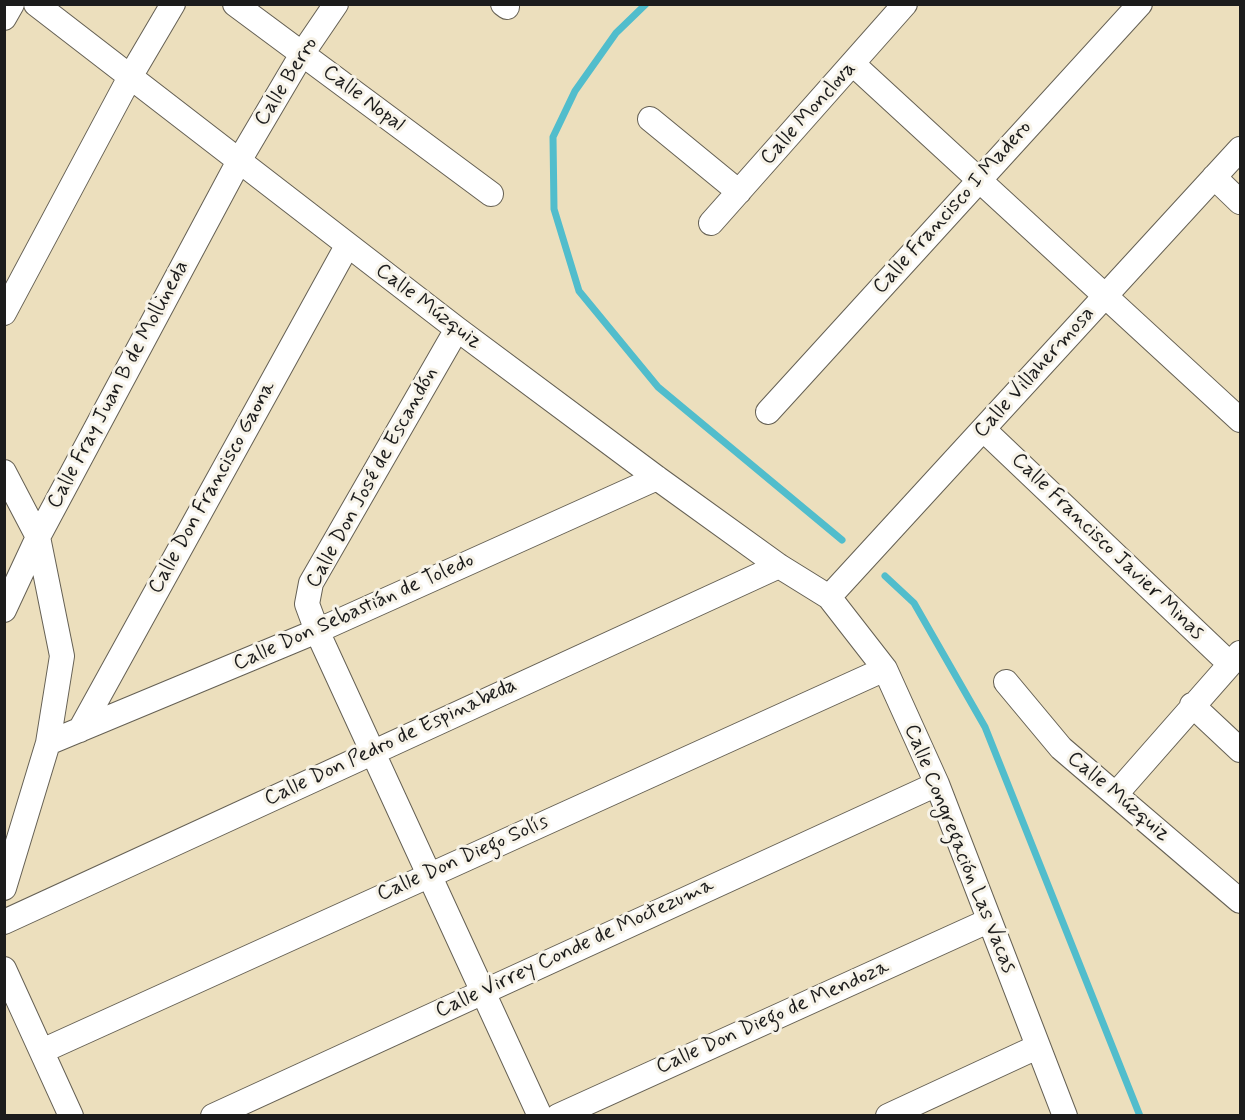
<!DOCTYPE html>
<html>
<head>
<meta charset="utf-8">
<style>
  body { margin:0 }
  #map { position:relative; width:1245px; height:1120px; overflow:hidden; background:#ecdfbd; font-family:Mynerve,sans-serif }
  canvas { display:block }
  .frame { position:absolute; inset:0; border:6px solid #1c1c1c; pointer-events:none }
</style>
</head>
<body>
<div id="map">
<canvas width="1245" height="1120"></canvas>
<div class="frame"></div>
</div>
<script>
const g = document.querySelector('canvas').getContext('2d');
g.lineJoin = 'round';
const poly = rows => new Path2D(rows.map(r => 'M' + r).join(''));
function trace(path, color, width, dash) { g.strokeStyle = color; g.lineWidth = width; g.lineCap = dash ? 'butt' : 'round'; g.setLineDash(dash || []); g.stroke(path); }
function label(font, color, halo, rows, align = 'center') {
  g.font = font + ' Mynerve,sans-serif'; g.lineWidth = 6; g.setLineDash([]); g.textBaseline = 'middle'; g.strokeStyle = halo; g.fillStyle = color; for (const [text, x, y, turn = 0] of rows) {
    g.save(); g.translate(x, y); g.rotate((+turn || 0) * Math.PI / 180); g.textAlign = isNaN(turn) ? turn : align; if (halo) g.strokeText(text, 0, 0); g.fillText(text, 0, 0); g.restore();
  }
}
const stream = poly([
  [646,4,616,33,575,91,553,137,554,209,579,291,658,387,842,540],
  [885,576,914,603,985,727,1140,1116]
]);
const street = poly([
  [36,4,457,329,657,478,779,566,829,597,885,669,937,784,1065,1116],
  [235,4,491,194],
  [503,4,507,7],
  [4,18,12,4],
  [853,64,1240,420],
  [650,119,739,192],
  [1214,177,1240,202],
  [711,223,905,4],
  [4,313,130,77,173,4],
  [457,329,311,583,307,604,317,631,540,1116],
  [768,412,1140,4],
  [984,430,1230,664],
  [4,472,38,537,62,656,48,743,4,888],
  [829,597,1240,149],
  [4,610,38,537,239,161,302,54,336,4],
  [1006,682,1061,748,1240,901],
  [1192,705,1240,750],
  [80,730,347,246],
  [48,743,317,631,657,478],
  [1116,794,1240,653],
  [4,922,779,566],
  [4,969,71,1116],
  [42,1051,885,669],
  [213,1116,937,784],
  [558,1116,988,921],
  [888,1116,1037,1047]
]);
const streetNames = [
  ["Calle Berro",287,82,-58],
  ["Calle Nopal",363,99,37],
  ["Calle Monclova",809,114,-48],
  ["Calle Francisco I Madero",953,208,-48],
  ["Calle Múzquiz",428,307,37],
  ["Calle Villahermosa",1035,373,-48],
  ["Calle Fray Juan B de Mollineda",119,385,-62],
  ["Calle Don José de Escandón",373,478,-61],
  ["Calle Don Francisco Gaona",213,488,-61],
  ["Calle Francisco Javier Minas",1107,547,44],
  ["Calle Don Sebastián de Toledo",354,613,-24],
  ["Calle Don Pedro de Espinabeda",391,743,-25],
  ["Calle Múzquiz",1118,797,40],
  ["Calle Congregación Las Vacas",959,849,68],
  ["Calle Don Diego Solís",463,859,-24],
  ["Calle Virrey Conde de Moctezuma",575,949,-25],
  ["Calle Don Diego de Mendoza",773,1018,-24]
];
trace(stream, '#51bdcc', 7);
trace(street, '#656054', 26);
trace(street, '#fff', 24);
label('21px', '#1c1c1c', '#f7f3e8', streetNames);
</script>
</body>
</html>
